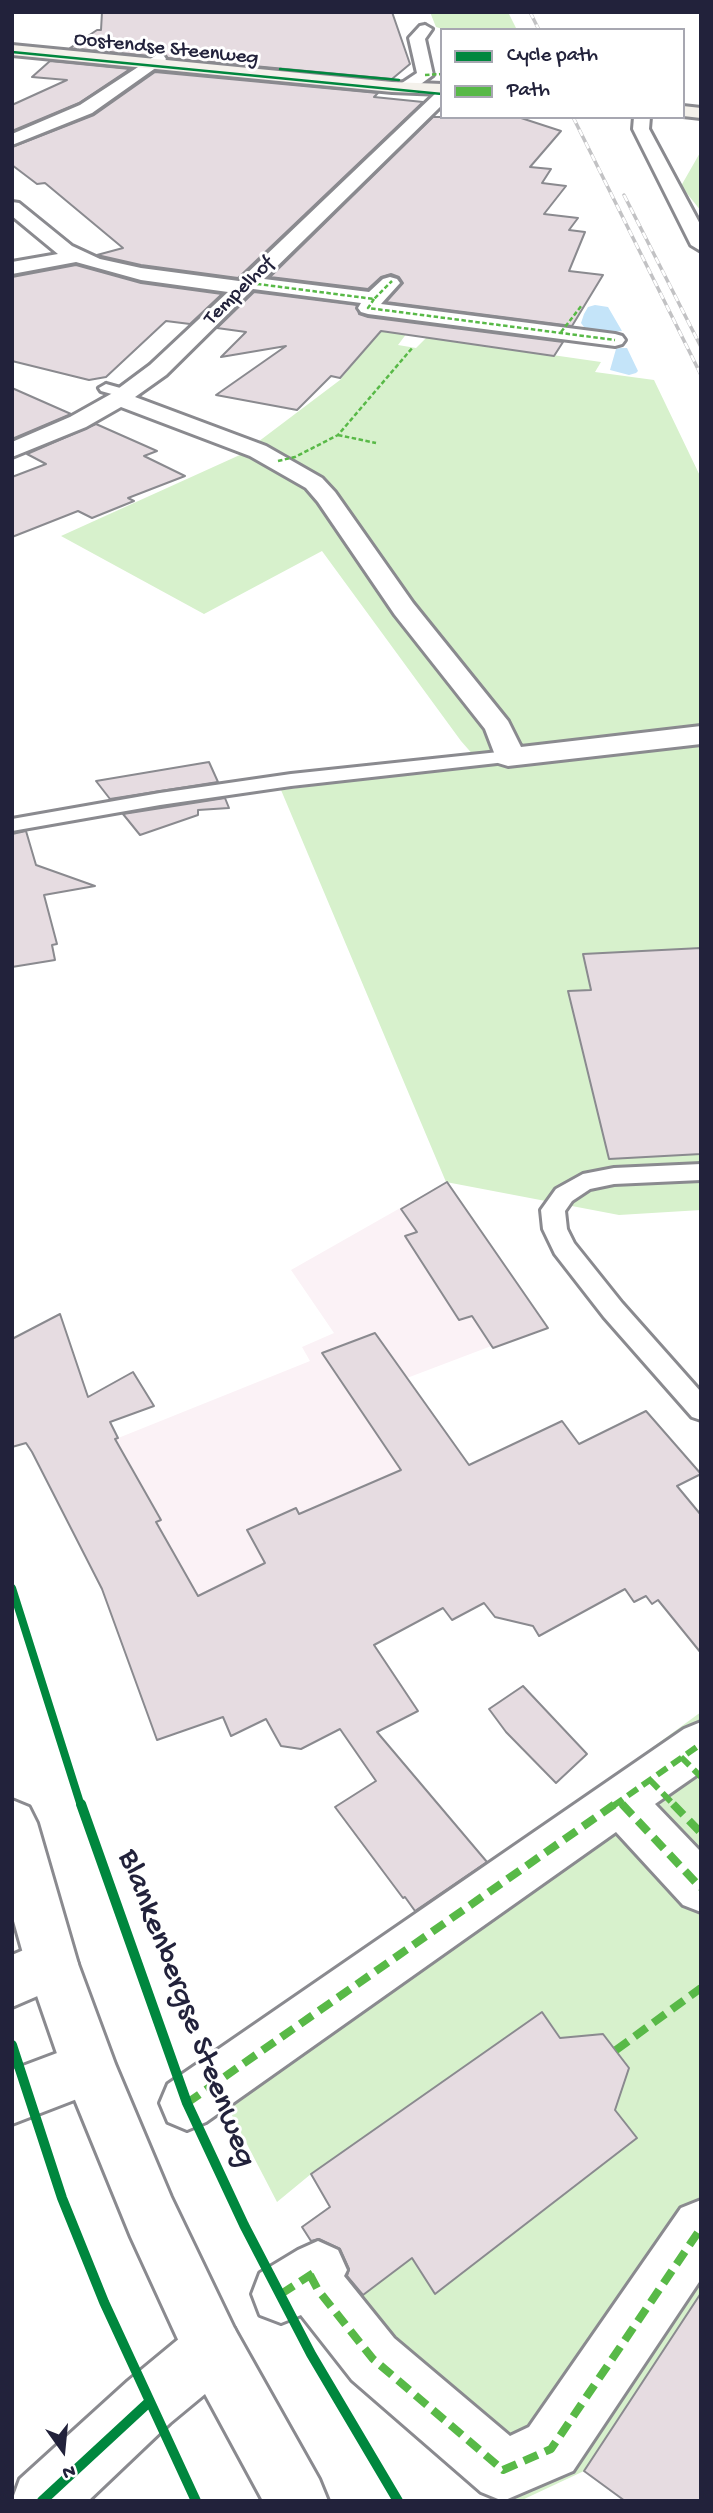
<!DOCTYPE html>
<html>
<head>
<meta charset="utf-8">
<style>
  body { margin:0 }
  #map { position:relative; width:713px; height:2513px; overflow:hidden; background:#fff; font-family:"Gochi Hand",sans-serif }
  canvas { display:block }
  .frame { position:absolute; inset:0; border:14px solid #22223b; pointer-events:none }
  .legend { position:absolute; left:440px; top:28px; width:245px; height:91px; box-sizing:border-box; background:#fff; border:2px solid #a7a7b1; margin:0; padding:9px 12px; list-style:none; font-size:21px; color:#22223b }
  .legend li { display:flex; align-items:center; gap:14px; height:35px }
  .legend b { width:35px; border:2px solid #a7a7b1 }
  .north { position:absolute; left:28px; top:2415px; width:70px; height:70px; -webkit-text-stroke:5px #fff; paint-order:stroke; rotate:165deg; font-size:19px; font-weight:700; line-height:28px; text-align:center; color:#22223b }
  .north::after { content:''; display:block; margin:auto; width:24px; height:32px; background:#22223b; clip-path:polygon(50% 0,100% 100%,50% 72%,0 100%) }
</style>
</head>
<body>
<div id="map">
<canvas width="713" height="2513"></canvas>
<div class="frame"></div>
<ul class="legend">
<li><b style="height:9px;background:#00873e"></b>Cycle path</li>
<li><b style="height:9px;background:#58b947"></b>Path</li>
</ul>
<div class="north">N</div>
</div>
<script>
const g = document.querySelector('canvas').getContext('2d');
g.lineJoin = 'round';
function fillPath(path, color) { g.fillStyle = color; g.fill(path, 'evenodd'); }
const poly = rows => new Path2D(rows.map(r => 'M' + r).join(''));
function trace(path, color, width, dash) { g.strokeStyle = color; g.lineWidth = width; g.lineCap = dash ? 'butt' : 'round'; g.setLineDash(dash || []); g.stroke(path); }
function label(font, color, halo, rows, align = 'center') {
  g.font = font + ' "Gochi Hand",sans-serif'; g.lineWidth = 6; g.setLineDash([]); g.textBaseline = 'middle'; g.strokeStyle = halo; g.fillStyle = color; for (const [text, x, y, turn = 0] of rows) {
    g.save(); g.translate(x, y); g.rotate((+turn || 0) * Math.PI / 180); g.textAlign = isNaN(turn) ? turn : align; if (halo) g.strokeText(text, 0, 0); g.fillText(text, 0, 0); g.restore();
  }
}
const built = poly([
  [446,1182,544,1326,407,1378,479,1481,126,1657,101,1589,41,1469,310,1361,302,1347,334,1333,291,1270]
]);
const green = poly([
  [430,12,508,12,517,30,446,30,436,27],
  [701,151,701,211,681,186],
  [381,330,407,333,398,345,416,348,427,337,601,362,595,372,654,380,701,478,701,1210,619,1215,446,1182,281,790,482,765,461,741,322,551,204,614,61,536,242,454,340,380],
  [701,1712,701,2294,584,2471,520,2501,506,2501,364,2376,350,2305,412,2258,435,2293,617,2105,629,2068,603,2034,562,2039,542,2012,311,2174,277,2202,209,2071]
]);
const water = poly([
  [595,305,608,307,622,331,603,333,584,327,581,323,584,314,588,307],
  [620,348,627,348,638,371,636,373,629,375,610,370,616,349]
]);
const building = poly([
  [102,12,392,12,410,64,392,79,168,58,159,52,150,56,70,48,97,30,101,30,102,12],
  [50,61,130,69,79,103,12,131,12,105,67,80,32,77,50,61],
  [155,72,378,93,374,97,423,102,238,278,141,265,97,255,123,248,45,183,37,184,12,165,12,147,94,115,155,72],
  [433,117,518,117,561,131,530,167,551,169,542,183,566,186,544,214,578,218,569,230,585,232,569,271,603,275,572,326,386,302,403,283,399,277,391,274,381,277,368,289,270,277,433,117],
  [76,265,141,283,222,294,190,324,166,321,106,377,89,380,12,361,12,277,76,265],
  [254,292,357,305,359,314,368,317,563,342,554,356,381,331,340,378,331,376,297,410,216,395,286,346,221,357,246,332,217,328,254,292],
  [12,388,71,414,12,439,12,388],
  [96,424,157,451,144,456,185,476,128,498,134,501,92,518,78,511,12,537,12,477,46,464,27,454,96,424],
  [209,762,218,782,110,799,96,781,209,762],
  [225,798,229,808,198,810,198,815,140,835,123,814,225,798],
  [26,831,36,865,95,886,44,895,57,944,52,945,55,960,12,967,12,834,26,831],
  [701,948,701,1154,609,1159,568,991,591,990,583,954,701,948],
  [447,1182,548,1328,493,1348,472,1316,459,1320,405,1236,417,1232,401,1209,447,1182],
  [60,1314,88,1397,133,1372,154,1406,110,1422,118,1438,115,1439,161,1520,156,1522,198,1596,265,1563,247,1530,296,1508,299,1514,401,1470,322,1353,375,1333,469,1465,562,1421,579,1444,646,1411,701,1474,677,1486,701,1515,701,1653,658,1600,652,1604,646,1596,634,1602,625,1589,539,1636,533,1626,495,1617,484,1603,452,1620,443,1608,374,1645,418,1711,377,1732,487,1862,415,1911,405,1897,403,1898,335,1807,376,1781,340,1729,301,1749,281,1746,266,1719,231,1736,223,1717,157,1740,102,1589,32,1452,26,1443,12,1447,12,1339,60,1314],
  [523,1686,587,1754,556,1783,506,1732,489,1709,523,1686],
  [542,2012,560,2038,603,2034,629,2068,615,2110,637,2138,435,2294,412,2258,363,2295,347,2276,349,2269,340,2249,319,2239,311,2241,302,2227,330,2207,311,2174,542,2012],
  [701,2293,701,2501,625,2501,584,2471,701,2293]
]);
const service = poly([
  [106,384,131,391,133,394,126,398,101,391,99,388,106,384],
  [508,751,515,753,517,757,515,761,291,786,160,805,12,831,12,819,160,793,291,774,508,751],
  [701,1164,701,1180,614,1184,590,1189,572,1201,565,1211,567,1229,574,1243,622,1303,701,1392,701,1420,692,1417,604,1317,555,1254,543,1229,541,1210,556,1189,583,1174,614,1168,701,1164]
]);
const pedestrian = poly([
  [701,1722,701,1772,655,1804,701,1852,701,1912,683,1905,616,1832,206,2122,187,2130,168,2122,160,2103,168,2084,684,1729,701,1722],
  [701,2200,701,2279,573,2471,503,2501,481,2492,352,2380,301,2315,281,2323,260,2315,252,2294,260,2273,298,2250,318,2241,338,2250,347,2270,344,2276,394,2338,510,2436,529,2427,681,2208,701,2200]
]);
const minor = poly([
  [425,25,432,29,425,39,433,75,414,89,402,89,400,86,402,83,417,73,409,38,420,26,425,25],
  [158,54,164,56,166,59,164,62,92,113,12,145,12,134,80,105,158,54],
  [442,91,442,105,264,279,369,292,383,279,390,277,397,279,400,283,381,304,615,334,622,336,625,340,622,344,615,346,368,314,361,312,358,308,361,303,253,289,166,375,135,397,266,446,322,478,335,492,413,603,508,721,521,747,701,726,701,744,508,766,498,763,485,729,395,615,318,502,306,488,250,456,121,407,86,427,12,457,12,442,70,417,111,394,150,365,228,292,141,280,76,262,12,274,12,262,58,254,12,216,12,202,19,203,72,246,100,259,141,268,239,281,436,93,442,91],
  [634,117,650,117,649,129,701,226,701,251,691,245,633,129,634,117],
  [52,1938,70,1946,78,1964,70,1982,12,2007,12,1955,52,1938],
  [89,2041,108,2049,116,2068,108,2087,12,2124,12,2070,89,2041],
  [213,2319,234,2328,243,2349,234,2370,170,2423,88,2501,12,2501,20,2479,128,2381,192,2328,213,2319]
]);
const secondary = poly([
  [12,1800,29,1807,37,1823,78,1964,115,2064,171,2197,234,2328,319,2479,328,2501,263,2501,192,2370,131,2237,62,2068,26,1964,12,1914,12,1800]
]);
const primary = poly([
  [12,45,392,82,442,84,442,94,392,92,12,55,12,45],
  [683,106,701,108,701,118,683,116,683,106]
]);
const rail = poly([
  [530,12,539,30],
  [573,117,701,375],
  [624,195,701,347]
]);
const quietFar2 = poly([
  [425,75,442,74],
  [250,283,374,299,392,281],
  [374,299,368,308,615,340],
  [561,332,582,305],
  [338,435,376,443],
  [278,461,295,457,338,435,413,347]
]);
const quietFar1 = poly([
  [681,1757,701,1777],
  [650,1780,675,1806],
  [619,1801,623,1806],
  [613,1806,701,1744]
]);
const quiet = poly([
  [622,1804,701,1888],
  [673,1804,701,1833],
  [616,2050,701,1988],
  [187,2103,615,1804],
  [310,2275,318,2290,373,2359,503,2470,551,2449,701,2228],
  [281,2294,318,2270]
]);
const cyclewayFar2 = poly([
  [12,52,442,94],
  [280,69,399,80]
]);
const cyclewayFar1 = poly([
  [12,1588,81,1806]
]);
const cycleway = poly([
  [81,1804,187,2103,244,2225,311,2354,398,2501],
  [12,2045,62,2198,104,2302,196,2501],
  [42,2501,149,2402]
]);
const farStreetnames = [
  ["Oostendse Steenweg",166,50,6],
  ["Tempelhof",240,292,-44]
];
const nearStreetnames = [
  ["Blankenbergse Steenweg",185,2009,69]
];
fillPath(built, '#fbf2f6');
fillPath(green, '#d7f1cc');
fillPath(water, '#c4e4f9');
fillPath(building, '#e6dce1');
trace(building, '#8a8a8f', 2);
trace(service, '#8a8a8f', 6);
trace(pedestrian, '#8a8a8f', 6);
trace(minor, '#8a8a8f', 6);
trace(secondary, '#8a8a8f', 6);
trace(primary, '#8a8a8f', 6);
fillPath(service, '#fff');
fillPath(pedestrian, '#fff');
fillPath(minor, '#fff');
fillPath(secondary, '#fff');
fillPath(primary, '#f4f1eb');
trace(rail, '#c2c2c4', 3.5);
trace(rail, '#fff', 2.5, [7]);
trace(quietFar2, '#58b947', 2.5, [4.5, 2.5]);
trace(quietFar1, '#58b947', 6, [12, 6]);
trace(quiet, '#58b947', 8, [15, 8]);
trace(cyclewayFar2, '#00873e', 2.5);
trace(cyclewayFar1, '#00873e', 8);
trace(cycleway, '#00873e', 10);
label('21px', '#22223b', '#fff', farStreetnames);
label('32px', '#22223b', '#fff', nearStreetnames);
</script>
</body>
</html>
